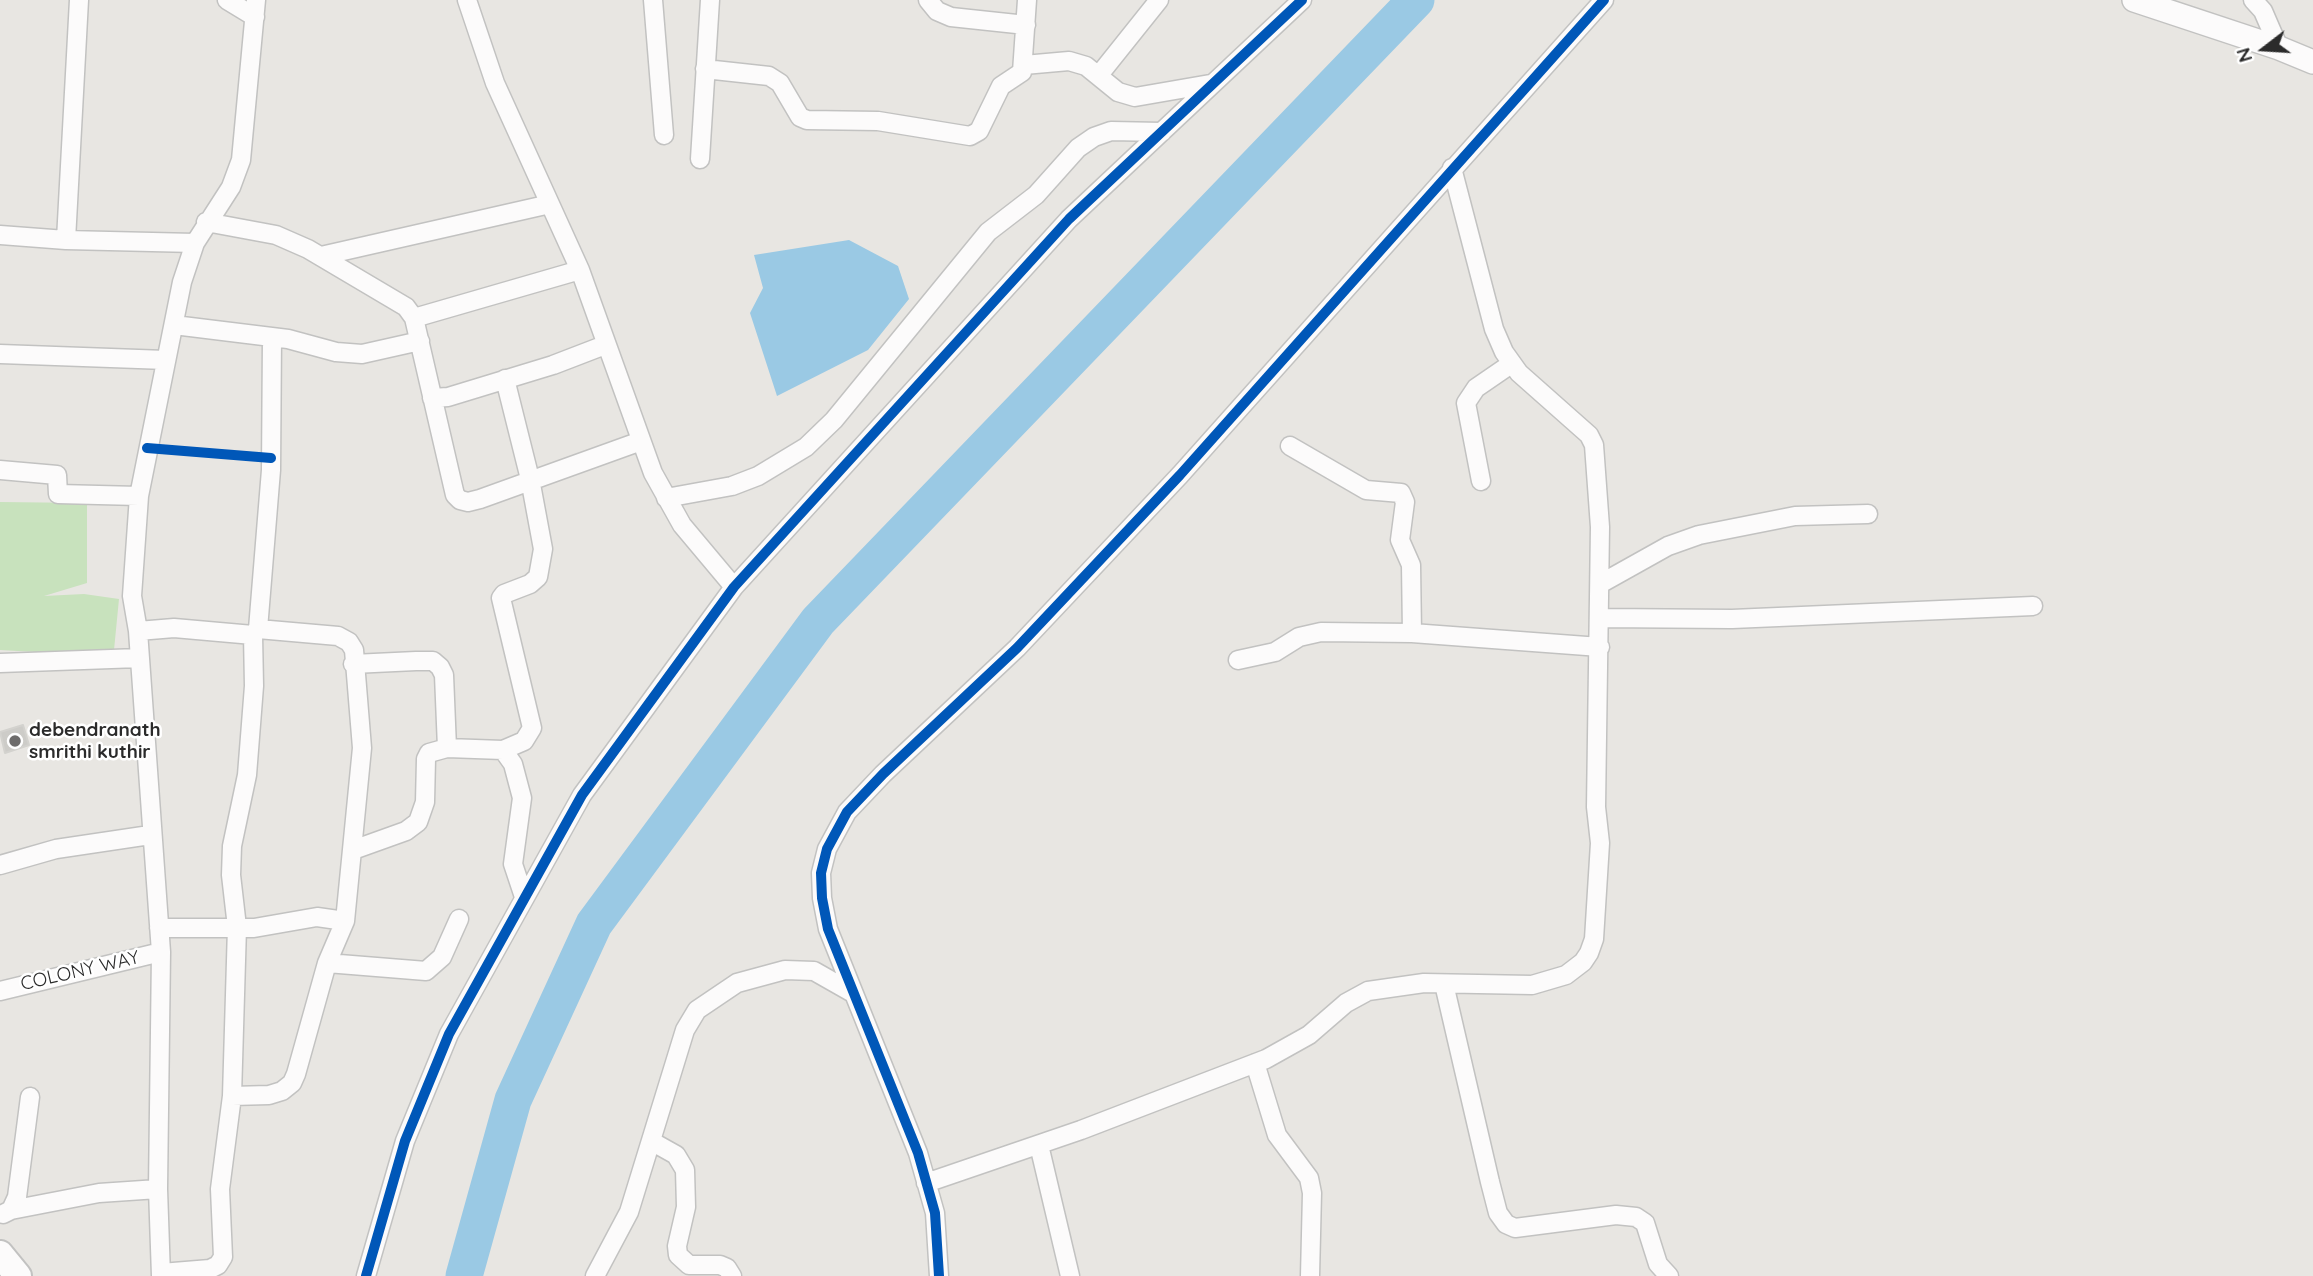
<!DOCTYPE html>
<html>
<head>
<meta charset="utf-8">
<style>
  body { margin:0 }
  #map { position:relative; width:2313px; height:1276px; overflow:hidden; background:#e8e6e2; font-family:Quicksand,sans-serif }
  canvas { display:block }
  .north { position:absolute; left:2229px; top:14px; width:70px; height:70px; -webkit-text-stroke:5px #fff; paint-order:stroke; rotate:253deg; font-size:19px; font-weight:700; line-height:28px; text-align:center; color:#2b2b2b }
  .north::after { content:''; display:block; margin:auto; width:24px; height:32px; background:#2b2b2b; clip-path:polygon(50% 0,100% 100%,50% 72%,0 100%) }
</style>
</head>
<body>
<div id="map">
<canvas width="2313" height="1276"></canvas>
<div class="north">N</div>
</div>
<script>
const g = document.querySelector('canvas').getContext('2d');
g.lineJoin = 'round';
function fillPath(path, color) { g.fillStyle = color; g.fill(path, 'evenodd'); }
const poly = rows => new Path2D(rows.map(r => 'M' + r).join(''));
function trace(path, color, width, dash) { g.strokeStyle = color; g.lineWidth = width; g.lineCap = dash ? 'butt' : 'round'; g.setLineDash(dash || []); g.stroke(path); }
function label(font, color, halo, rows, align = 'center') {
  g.font = font + ' Quicksand,sans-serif'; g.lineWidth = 5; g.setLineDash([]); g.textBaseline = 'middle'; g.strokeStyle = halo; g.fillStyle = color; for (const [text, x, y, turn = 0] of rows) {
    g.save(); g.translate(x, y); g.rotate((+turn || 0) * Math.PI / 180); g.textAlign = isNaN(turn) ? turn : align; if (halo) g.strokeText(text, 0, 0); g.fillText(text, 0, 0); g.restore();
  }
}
const green = poly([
  [0,502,87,503,87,583,44,596,84,594,119,599,114,650,36,658,36,652,0,650]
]);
const water = poly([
  [849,240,898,266,909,299,868,350,777,396,750,313,763,288,754,255]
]);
const river = poly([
  [464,1276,513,1100,594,924,818,621,1416,0]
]);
const building = poly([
  [23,725,29,745,5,753,0,732,23,725]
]);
const minor = poly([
  [227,0,255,17],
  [467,0,495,83,580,270,653,473,682,525,734,587],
  [653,0,664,135],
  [928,0,937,11,951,17,1026,25],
  [2253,0,2263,11,2279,48],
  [1024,65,1069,61,1086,66,1118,92,1135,97,1210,84],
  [705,69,769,76,780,83,800,117,807,120,878,121,970,136,979,131,1001,86,1022,72,1027,0],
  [1099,75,1159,0],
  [700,159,710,0],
  [206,222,276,235,308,249,406,307,414,318],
  [0,235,66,240,195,243],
  [66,240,79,0],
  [321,256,550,204],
  [580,270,414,318,455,495,460,500,468,502,480,499,641,441],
  [174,325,288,339,336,352,362,354,420,341],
  [0,354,166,360],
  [432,398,448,397,553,365,605,345],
  [1290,446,1366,490,1401,493,1405,502,1400,540,1411,565,1412,633],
  [0,470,57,475,58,494,139,496],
  [1481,481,1466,403,1476,388,1511,364],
  [666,498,732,486,758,476,806,447,834,420,988,232,1036,195,1078,148,1094,137,1111,131,1162,132],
  [1600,584,1668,546,1699,535,1795,516,1868,514],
  [1601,618,1732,619,2033,606],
  [138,631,174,628,253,635,258,629,271,470,272,337],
  [1238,660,1275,652,1299,637,1321,632,1412,633,1600,647],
  [0,663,139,658],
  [353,664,416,661,433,661,440,667,444,675,447,748],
  [503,750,524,741,532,728,501,598,504,594,530,584,538,577,543,549,530,479,505,379],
  [353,850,406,831,418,822,425,802,426,759,429,753,447,748,503,750,513,764,522,798,513,864,524,897],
  [0,865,56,849,150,835],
  [159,928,254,928,317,917,345,921],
  [327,963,426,971,442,957,459,919],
  [1444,984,1490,1182,1498,1213,1506,1224,1515,1228,1616,1215,1636,1217,1645,1223,1658,1264,1669,1276],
  [0,991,161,952],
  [1255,1063,1277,1135,1309,1178,1312,1193,1310,1276],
  [232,1096,269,1095,282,1091,292,1083,296,1074,327,963,345,921,362,748,354,650,349,642,338,636,258,629],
  [651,1141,676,1155,685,1170,686,1207,677,1246,678,1255,689,1265,720,1265,727,1268,732,1276],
  [1039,1145,1070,1276],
  [926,1183,1081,1130,1266,1059,1309,1035,1346,1003,1368,991,1424,983,1532,985,1566,975,1583,962,1589,953,1594,939,1600,843,1596,807,1600,527,1594,445,1589,435,1519,373,1504,352,1494,329,1452,168],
  [11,1210,99,1193,158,1189],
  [3,1214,11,1210,17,1197,30,1097],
  [161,1273,210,1269,218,1265,223,1257,220,1189,232,1096,237,927,231,875,232,846,247,775,254,686,253,635],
  [161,1276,158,1189,161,952,138,631,132,596,139,496,182,282,195,243,231,187,241,160,256,0],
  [366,1276,405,1141,449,1034,582,795,734,587,1069,219,1302,0],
  [595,1276,629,1212,685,1030,697,1010,737,983,785,970,814,971,851,992],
  [939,1276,935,1213,918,1153,828,929,822,898,821,873,827,849,847,812,883,774,1017,648,1180,475,1604,0]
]);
const tertiary = poly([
  [2134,0,2279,48,2313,62]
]);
const secondary = poly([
  [0,1254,18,1276]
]);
const cycleway = poly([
  [147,448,271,458],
  [366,1276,405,1141,449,1034,582,795,734,587,1069,219,1302,0],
  [939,1276,935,1213,918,1153,828,929,822,898,821,873,827,849,847,812,883,774,1017,648,1180,475,1604,0]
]);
const markers = [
  [15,741,7,"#6d6c6b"]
];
const poiNames = [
  ["debendranath",29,730],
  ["smrithi kuthir",29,752]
];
const streetNames = [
  ["COLONY WAY",80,971,-13]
];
fillPath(green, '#c8e2bd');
fillPath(water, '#9ac9e4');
trace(river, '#9ac9e4', 37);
fillPath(building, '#cdccc8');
trace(building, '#d3d2ce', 2);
trace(minor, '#c2c2c1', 21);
trace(tertiary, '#c2c2c1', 26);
trace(secondary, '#c2c2c1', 30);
trace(minor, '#fcfbfb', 18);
trace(tertiary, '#fcfbfb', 23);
trace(secondary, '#fcfbfb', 26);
trace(cycleway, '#0057b8', 10);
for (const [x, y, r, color] of markers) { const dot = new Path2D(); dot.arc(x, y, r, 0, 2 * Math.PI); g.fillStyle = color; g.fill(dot); trace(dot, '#fff', 2.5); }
label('bold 19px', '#2b2b2b', '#fff', poiNames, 'left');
label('19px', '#2b2b2b', '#fff', streetNames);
</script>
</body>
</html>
